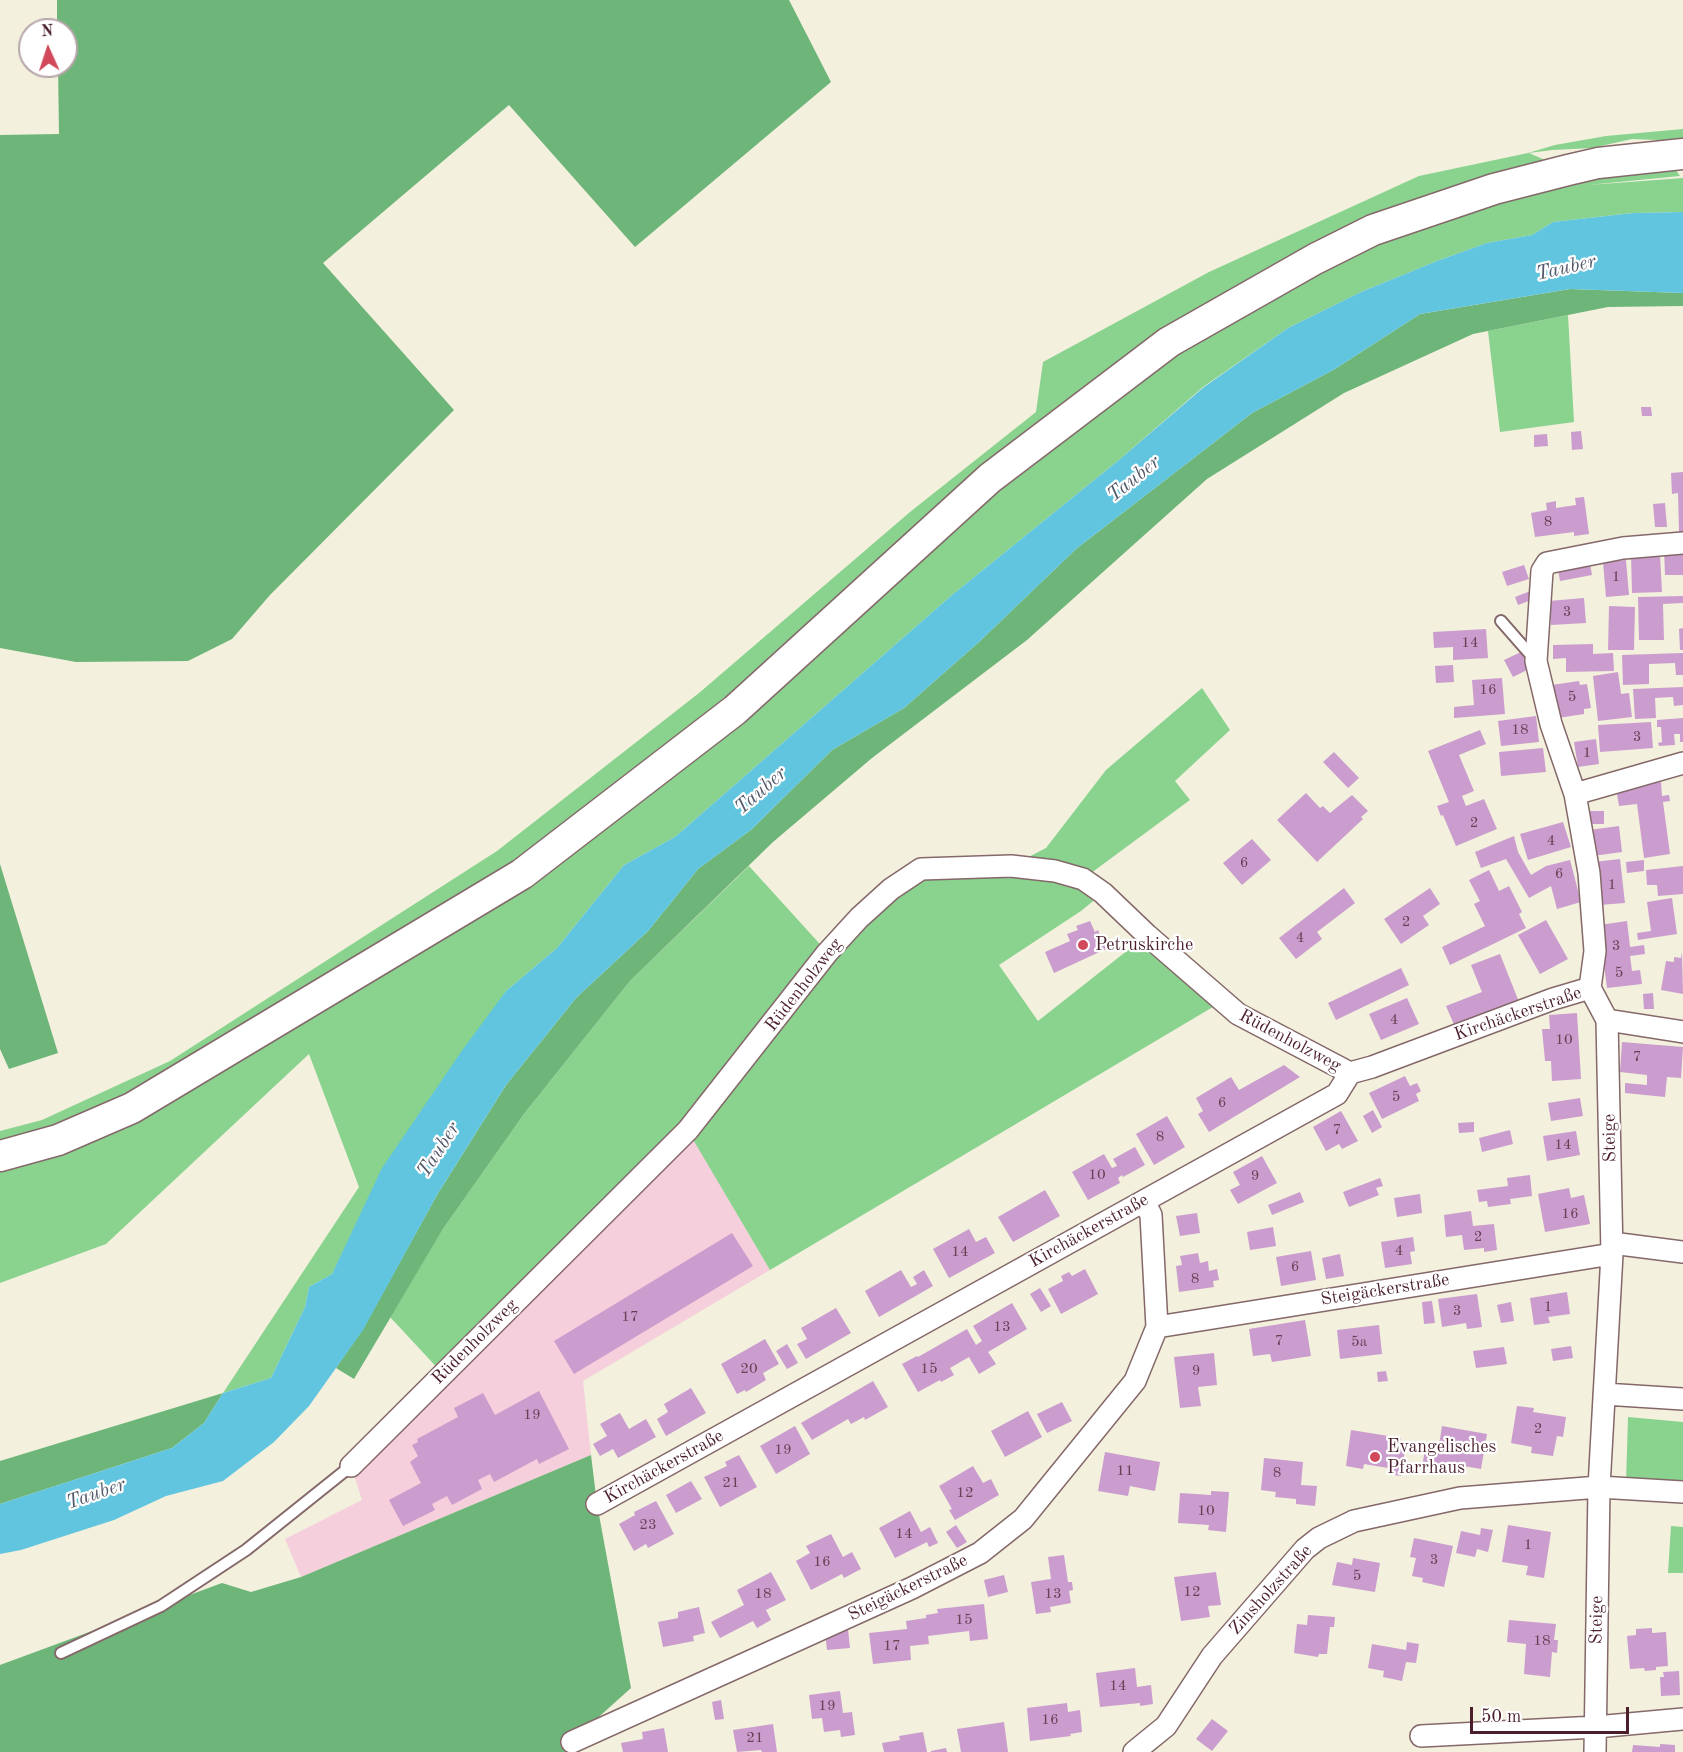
<!DOCTYPE html>
<html>
<head>
<meta charset="utf-8">
<style>
  body { margin:0 }
  #map { position:relative; width:1683px; height:1752px; overflow:hidden; background:#f3f0dd; font-family:"Old Standard TT",serif }
  canvas { display:block }
  .north { position:absolute; left:18px; top:18px; width:60px; height:60px; box-sizing:border-box; background:#fff; border:2px solid #b7a5aa; border-radius:50%; rotate:357deg; font-size:16px; font-weight:700; line-height:24px; text-align:center; color:#4a1f2b }
  .north::after { content:''; display:block; margin:auto; width:21px; height:27px; background:#d1495b; clip-path:polygon(50% 0,100% 100%,50% 72%,0 100%) }
  .scale { position:absolute; left:1470px; top:1707px; width:159px; height:27px; box-sizing:border-box; border:3px solid #4a1f2b; border-top:0; padding-left:8px; font-size:18px; line-height:21px; white-space:nowrap; color:#4a1f2b; -webkit-text-stroke:4px #fff; paint-order:stroke }
</style>
</head>
<body>
<div id="map">
<canvas width="1683" height="1752"></canvas>
<div class="north">N</div>
<div class="scale">50 m</div>
</div>
<script>
const g = document.querySelector('canvas').getContext('2d');
g.lineJoin = 'round';
function fillPath(path, color) { g.fillStyle = color; g.fill(path, 'evenodd'); }
const poly = rows => new Path2D(rows.map(r => 'M' + r).join(''));
function trace(path, color, width, dash) { g.strokeStyle = color; g.lineWidth = width; g.lineCap = dash ? 'butt' : 'round'; g.setLineDash(dash || []); g.stroke(path); }
function label(font, color, halo, rows, align = 'center') {
  g.font = font + ' "Old Standard TT",serif'; g.lineWidth = 4.5; g.setLineDash([]); g.textBaseline = 'middle'; g.strokeStyle = halo; g.fillStyle = color; for (const [text, x, y, turn = 0] of rows) {
    g.save(); g.translate(x, y); g.rotate((+turn || 0) * Math.PI / 180); g.textAlign = isNaN(turn) ? turn : align; if (halo) g.strokeText(text, 0, 0); g.fillText(text, 0, 0); g.restore();
  }
}
const built = poly([
  [688,1130,770,1270,583,1381,591,1455,301,1577,285,1539,362,1500,351,1466]
]);
const green = poly([
  [1683,129,1683,141,1632,139,1592,148,1552,150,1529,153,1568,170,1673,166,1680,176,1588,185,1683,178,1683,212,1633,213,1553,222,1532,235,1487,243,1437,261,1361,292,1288,328,1203,387,1119,460,952,595,675,837,624,865,557,948,506,991,346,1246,332,1274,309,1287,305,1307,271,1378,223,1393,359,1187,309,1054,106,1244,0,1283,0,1131,42,1120,170,1061,497,851,699,693,910,512,1036,412,1043,362,1209,272,1419,176,1528,153,1555,145,1606,136],
  [1568,315,1574,422,1500,432,1488,331],
  [1202,688,1230,730,1175,781,1190,800,1083,879,1103,893,1081,911,999,965,1038,1021,1147,935,1223,1001,770,1270,688,1131,443,1374,390,1317,443,1229,524,1114,630,981,749,866,828,953,921,869,1011,866,1046,848,1106,770],
  [1628,1417,1683,1422,1683,1481,1626,1483],
  [1671,1526,1683,1527,1683,1573,1668,1573]
]);
const forest = poly([
  [57,0,789,0,831,82,635,247,509,105,323,263,454,410,270,595,232,639,188,661,76,662,0,648,0,135,59,134,58,66,66,66,66,30,57,30],
  [1570,289,1683,293,1683,306,1608,307,1473,334,1344,393,1207,479,1027,640,872,758,773,842,630,981,524,1114,443,1229,354,1379,336,1368,363,1329,437,1195,506,1085,576,998,648,931,698,869,752,829,832,750,904,708,979,642,1076,549,1252,413,1335,369,1420,314],
  [0,864,58,1053,9,1069,0,1049],
  [223,1393,204,1423,172,1448,0,1504,0,1461],
  [591,1455,597,1504,631,1688,572,1741,575,1752,0,1752,0,1665,222,1583,251,1592,301,1577]
]);
const water = poly([
  [1683,212,1683,293,1570,289,1420,314,1335,369,1252,413,1076,549,979,642,904,708,832,750,752,829,698,869,648,931,576,998,506,1085,437,1195,363,1330,309,1406,274,1442,223,1481,166,1496,114,1520,21,1550,0,1554,0,1504,172,1448,204,1423,223,1393,271,1378,305,1307,309,1287,332,1274,382,1168,461,1052,506,991,557,948,624,865,675,837,952,595,1119,460,1204,387,1288,328,1361,292,1437,261,1487,243,1532,235,1553,222,1633,213]
]);
const building = poly([
  [1641,407,1651,407,1652,416,1642,416],
  [1581,431,1583,449,1572,450,1571,432],
  [1547,434,1548,446,1534,447,1534,435],
  [1683,472,1683,532,1679,532,1678,493,1672,494,1671,473],
  [1584,497,1589,534,1574,536,1574,532,1535,537,1531,513,1547,510,1546,503,1556,501,1556,508,1576,505,1575,498],
  [1665,503,1667,527,1655,527,1653,504],
  [1683,548,1683,575,1665,575,1664,549],
  [1660,554,1662,592,1632,593,1631,555],
  [1626,560,1629,595,1606,597,1603,562],
  [1590,564,1592,575,1560,581,1558,570],
  [1524,565,1529,579,1507,586,1502,572],
  [1533,590,1534,599,1518,605,1515,597],
  [1683,596,1683,603,1663,604,1664,640,1639,640,1638,597],
  [1584,598,1586,623,1551,625,1549,601],
  [1609,606,1635,607,1634,650,1608,650],
  [1683,628,1683,650,1680,650,1679,629],
  [1486,629,1488,658,1453,660,1453,647,1434,648,1433,632],
  [1593,644,1593,654,1613,653,1614,671,1566,672,1566,658,1553,659,1553,645],
  [1521,652,1529,669,1513,677,1504,660],
  [1683,653,1683,675,1676,675,1675,663,1649,664,1649,684,1623,685,1622,655],
  [1453,665,1454,682,1436,683,1435,666],
  [1618,672,1621,694,1629,693,1632,717,1598,721,1593,676],
  [1502,678,1505,714,1454,718,1454,707,1474,705,1472,680],
  [1579,681,1580,685,1587,684,1591,708,1584,709,1584,714,1558,718,1552,685],
  [1683,687,1683,705,1674,706,1673,697,1655,698,1656,718,1635,719,1633,689],
  [1536,716,1539,742,1501,746,1498,721],
  [1683,718,1683,742,1680,742,1680,734,1674,734,1675,745,1659,746,1658,743,1662,742,1661,727,1657,727,1657,720],
  [1651,722,1653,748,1600,752,1598,725],
  [1480,730,1486,744,1459,755,1474,791,1462,796,1466,806,1484,799,1497,829,1456,846,1443,815,1441,816,1437,806,1449,802,1428,751],
  [1596,739,1599,764,1578,767,1574,742],
  [1543,748,1546,772,1501,776,1499,752],
  [1334,752,1359,778,1348,788,1323,762],
  [1661,782,1662,796,1669,795,1670,801,1663,802,1670,854,1644,858,1637,804,1619,806,1616,788],
  [1306,793,1320,808,1323,806,1330,813,1352,795,1368,811,1361,817,1363,819,1317,862,1277,820],
  [1590,811,1604,811,1604,824,1590,824],
  [1563,822,1571,847,1528,860,1520,834],
  [1619,826,1622,852,1593,856,1589,830],
  [1514,836,1518,852,1531,875,1546,866,1570,860,1581,902,1557,909,1551,886,1529,898,1506,859,1481,868,1475,852],
  [1252,839,1271,860,1242,885,1223,863],
  [1620,859,1625,903,1599,905,1594,862],
  [1644,860,1644,871,1627,873,1626,862],
  [1683,866,1683,894,1658,896,1657,885,1647,885,1646,870],
  [1489,870,1499,891,1509,886,1522,912,1519,914,1526,928,1450,965,1442,947,1485,926,1474,904,1480,901,1469,880],
  [1344,888,1355,903,1317,932,1322,939,1296,959,1279,938],
  [1430,888,1440,904,1423,916,1429,925,1401,944,1384,919],
  [1672,898,1677,934,1638,940,1637,933,1651,931,1647,902],
  [1546,920,1568,959,1540,974,1518,935],
  [1090,921,1095,932,1098,930,1106,949,1054,973,1045,952,1070,941,1067,934,1078,930,1076,926],
  [1627,921,1630,947,1644,945,1645,954,1630,956,1632,971,1640,970,1642,984,1607,988,1599,925],
  [1682,952,1683,994,1661,990,1666,961,1674,962,1674,957,1681,958],
  [1500,954,1519,1002,1455,1027,1446,1006,1482,992,1471,965],
  [1401,968,1409,985,1336,1020,1328,1003],
  [1653,993,1654,1009,1644,1009,1643,994],
  [1407,998,1419,1024,1381,1040,1369,1014],
  [1577,1013,1581,1079,1552,1081,1551,1061,1545,1061,1542,1029,1550,1029,1549,1015],
  [1622,1042,1683,1047,1681,1078,1667,1077,1665,1097,1625,1093,1625,1083,1647,1085,1647,1075,1620,1072],
  [1284,1065,1300,1077,1209,1132,1198,1114,1203,1111,1196,1098,1231,1077,1239,1090],
  [1405,1076,1410,1086,1417,1083,1421,1091,1416,1094,1419,1101,1382,1119,1369,1093],
  [1580,1098,1583,1116,1551,1121,1548,1103],
  [1373,1110,1382,1127,1372,1133,1363,1116],
  [1341,1111,1358,1141,1342,1149,1339,1144,1326,1151,1313,1127],
  [1167,1116,1185,1147,1154,1165,1136,1134],
  [1474,1122,1474,1132,1459,1133,1458,1123],
  [1510,1130,1513,1144,1482,1152,1479,1138],
  [1576,1131,1580,1155,1547,1161,1543,1136],
  [1135,1147,1145,1165,1123,1177,1122,1175,1118,1178,1120,1183,1088,1200,1072,1172,1104,1154,1112,1168,1117,1166,1113,1159],
  [1262,1156,1277,1183,1238,1204,1230,1190,1240,1185,1233,1172],
  [1530,1175,1532,1196,1510,1199,1511,1204,1488,1207,1487,1201,1479,1202,1477,1190,1508,1186,1507,1178],
  [1380,1178,1383,1186,1376,1188,1379,1195,1349,1207,1343,1192],
  [1569,1188,1571,1198,1584,1195,1590,1224,1545,1232,1538,1194],
  [1045,1190,1060,1216,1013,1242,998,1217],
  [1300,1192,1304,1202,1272,1215,1268,1205],
  [1420,1194,1422,1213,1397,1217,1394,1198],
  [1471,1211,1473,1226,1494,1224,1497,1250,1484,1252,1484,1248,1464,1250,1462,1235,1446,1237,1444,1215],
  [1197,1213,1200,1233,1180,1236,1176,1216],
  [1273,1227,1276,1246,1250,1250,1247,1232],
  [969,1229,976,1242,986,1237,995,1253,949,1278,933,1249],
  [732,1233,753,1266,574,1374,554,1341],
  [1413,1237,1415,1251,1410,1252,1412,1264,1385,1268,1381,1242],
  [1311,1251,1316,1280,1281,1286,1276,1257],
  [1198,1253,1200,1263,1208,1261,1209,1271,1217,1269,1219,1280,1213,1281,1214,1287,1179,1292,1176,1266,1182,1265,1180,1256],
  [1340,1254,1344,1276,1326,1279,1322,1258],
  [1085,1269,1098,1294,1061,1314,1048,1289,1063,1281,1061,1276,1069,1272,1072,1276],
  [901,1270,911,1287,917,1284,913,1277,924,1270,933,1286,879,1317,865,1291],
  [1040,1288,1051,1306,1041,1312,1030,1294],
  [1567,1292,1570,1314,1548,1317,1550,1323,1534,1325,1530,1298],
  [1477,1294,1482,1327,1467,1329,1466,1323,1442,1327,1438,1299],
  [1432,1301,1435,1323,1424,1324,1422,1302],
  [1511,1302,1514,1321,1501,1323,1497,1305],
  [1012,1303,1027,1329,988,1352,996,1364,979,1374,969,1357,950,1368,954,1375,941,1382,940,1380,918,1392,902,1364,917,1356,918,1357,967,1329,976,1345,982,1341,973,1326],
  [836,1308,851,1333,806,1359,797,1344,807,1339,801,1328],
  [1305,1320,1311,1356,1272,1362,1270,1354,1253,1356,1249,1329],
  [1379,1325,1382,1354,1340,1359,1337,1330],
  [765,1339,779,1364,763,1373,766,1380,746,1392,745,1390,737,1394,721,1364],
  [787,1344,798,1363,787,1369,776,1351],
  [1571,1346,1573,1358,1553,1361,1551,1349],
  [1504,1347,1507,1364,1476,1368,1473,1351],
  [1214,1353,1217,1385,1198,1387,1201,1406,1180,1408,1174,1357],
  [1386,1371,1388,1381,1378,1382,1377,1372],
  [873,1381,888,1407,865,1420,864,1417,851,1424,848,1419,812,1440,801,1423],
  [691,1388,706,1413,666,1436,657,1419,668,1412,664,1404],
  [539,1391,569,1449,539,1464,537,1459,494,1482,490,1474,478,1480,482,1489,452,1505,447,1496,432,1504,435,1510,403,1526,389,1500,421,1483,410,1462,418,1456,412,1445,418,1442,417,1439,458,1417,454,1408,483,1393,495,1415],
  [1062,1402,1072,1421,1047,1433,1037,1414],
  [1517,1406,1534,1408,1533,1412,1566,1417,1563,1437,1557,1436,1553,1456,1531,1453,1532,1447,1511,1443],
  [1028,1411,1042,1437,1005,1457,991,1431],
  [620,1413,629,1429,646,1419,656,1437,618,1458,613,1449,600,1456,593,1444,607,1436,600,1424],
  [795,1426,810,1454,776,1474,760,1446],
  [1442,1426,1487,1434,1481,1469,1446,1463,1444,1471,1422,1467,1425,1450,1438,1452],
  [1351,1430,1401,1438,1399,1449,1405,1450,1401,1476,1387,1474,1388,1468,1364,1464,1363,1469,1346,1466],
  [1105,1452,1160,1462,1155,1491,1130,1486,1128,1496,1098,1491],
  [739,1455,757,1487,720,1507,704,1477,727,1466,725,1462],
  [1264,1458,1303,1462,1301,1485,1317,1486,1315,1506,1296,1504,1296,1499,1275,1497,1276,1492,1261,1490],
  [973,1466,983,1483,991,1479,999,1495,955,1520,949,1510,952,1509,939,1486],
  [691,1481,702,1499,676,1513,666,1495],
  [1211,1491,1229,1492,1226,1532,1208,1530,1209,1525,1178,1523,1180,1493,1211,1495],
  [656,1501,674,1534,648,1548,646,1544,634,1551,619,1524,635,1515,634,1512],
  [910,1511,921,1532,930,1527,938,1543,929,1547,927,1542,895,1558,879,1528],
  [956,1525,967,1542,957,1548,946,1532],
  [1508,1525,1551,1532,1544,1578,1526,1575,1528,1566,1502,1562],
  [1481,1528,1493,1530,1488,1552,1477,1549,1475,1557,1456,1553,1461,1531,1480,1535],
  [831,1534,843,1557,852,1552,861,1569,844,1578,842,1574,811,1590,796,1561,810,1553,806,1546],
  [1414,1538,1453,1546,1444,1587,1422,1582,1423,1578,1412,1576,1416,1558,1410,1557],
  [1064,1555,1068,1582,1072,1582,1073,1590,1069,1591,1071,1603,1050,1607,1051,1612,1036,1614,1031,1582,1051,1579,1048,1557],
  [1353,1558,1380,1563,1375,1592,1332,1585,1337,1562,1352,1565],
  [771,1572,786,1600,766,1610,771,1620,757,1628,753,1621,720,1638,711,1622,744,1605,737,1590],
  [1216,1572,1221,1605,1208,1606,1210,1617,1181,1621,1174,1577],
  [1004,1575,1008,1592,988,1597,984,1580],
  [984,1604,988,1639,970,1641,969,1631,928,1636,929,1644,910,1646,911,1660,873,1664,869,1633,907,1629,906,1621,926,1618,926,1615,938,1613,937,1609],
  [699,1607,705,1633,693,1636,694,1641,663,1647,658,1622,678,1618,678,1612],
  [1308,1615,1335,1617,1334,1627,1330,1627,1327,1654,1319,1654,1318,1657,1294,1653,1297,1624,1307,1625],
  [1509,1620,1556,1624,1554,1640,1558,1640,1557,1653,1552,1652,1550,1677,1524,1674,1526,1644,1507,1642],
  [1652,1628,1652,1633,1666,1632,1668,1666,1656,1667,1656,1670,1645,1671,1644,1668,1630,1669,1627,1636,1636,1635,1636,1629],
  [848,1629,850,1648,827,1650,825,1632],
  [1407,1642,1419,1644,1416,1663,1406,1662,1402,1681,1383,1677,1384,1671,1368,1668,1372,1644,1406,1650],
  [1135,1668,1137,1687,1151,1685,1153,1704,1140,1706,1140,1703,1100,1707,1096,1673],
  [1679,1671,1680,1695,1661,1696,1660,1677,1664,1677,1663,1672],
  [840,1691,843,1713,852,1712,855,1735,841,1737,840,1730,824,1732,822,1718,812,1719,809,1695],
  [721,1700,724,1719,715,1720,712,1702],
  [1067,1703,1068,1712,1080,1710,1082,1732,1070,1734,1071,1736,1030,1741,1027,1708],
  [1212,1719,1228,1731,1212,1751,1196,1739],
  [1004,1722,1008,1752,961,1752,957,1729],
  [773,1724,777,1752,762,1752,761,1750,737,1752,733,1730],
  [664,1728,668,1752,623,1752,621,1743,643,1739,642,1732],
  [923,1732,927,1752,884,1752,882,1743,900,1740,899,1736],
  [1660,1744,1675,1745,1675,1752,1632,1752,1633,1745,1660,1747],
  [946,1748,947,1752,931,1752,931,1751]
]);
const service = poly([
  [1501,621,1536,661],
  [61,1653,161,1606,246,1550,351,1466]
]);
const minor = poly([
  [1575,794,1683,763],
  [1607,1020,1683,1032],
  [1144,1201,1151,1215,1157,1327],
  [1612,1243,1683,1252],
  [1604,1394,1683,1399],
  [351,1466,688,1130,827,953,859,918,891,889,921,869,1011,866,1055,871,1083,879,1103,893,1147,935,1238,1014,1350,1073],
  [597,1504,1337,1094,1350,1073,1372,1067,1553,999,1590,988],
  [1421,1736,1596,1727,1683,1719],
  [572,1742,912,1588,980,1553,1023,1519,1135,1381,1157,1327,1612,1254],
  [1134,1752,1166,1726,1212,1656,1305,1549,1319,1538,1354,1521,1460,1498,1599,1487,1683,1492],
  [1595,1752,1599,1487,1612,1254,1607,1020,1590,988,1595,951,1589,873,1575,794,1551,724,1536,661,1542,571,1547,563,1623,548,1683,543]
]);
const secondary = poly([
  [0,1156,58,1140,132,1108,522,874,735,710,990,478,1169,342,1315,259,1373,230,1494,189,1568,170,1598,163,1683,154]
]);
const markers = [
  [1083,945,6,"#d1495b"],
  [1375,1457,6,"#d1495b"]
];
const numberNames = [
  ["8",1548,522],
  ["1",1616,577],
  ["3",1567,612],
  ["14",1470,643],
  ["16",1488,690],
  ["5",1572,697],
  ["18",1520,730],
  ["3",1637,737],
  ["1",1587,753],
  ["2",1474,823],
  ["4",1551,841],
  ["6",1244,863],
  ["6",1559,874],
  ["1",1612,885],
  ["2",1406,922],
  ["4",1300,938],
  ["3",1616,946],
  ["5",1619,973],
  ["4",1394,1020],
  ["10",1564,1040],
  ["7",1637,1057],
  ["5",1396,1097],
  ["6",1222,1103],
  ["7",1337,1130],
  ["8",1160,1137],
  ["14",1563,1145],
  ["10",1097,1175],
  ["9",1255,1176],
  ["16",1570,1214],
  ["2",1478,1237],
  ["4",1399,1251],
  ["14",960,1252],
  ["6",1295,1267],
  ["8",1195,1279],
  ["1",1548,1307],
  ["3",1457,1311],
  ["17",630,1317],
  ["13",1002,1327],
  ["7",1279,1341],
  ["5a",1359,1342],
  ["20",749,1369],
  ["15",929,1369],
  ["9",1196,1371],
  ["19",532,1415],
  ["2",1538,1429],
  ["19",783,1450],
  ["11",1125,1471],
  ["8",1277,1473],
  ["21",731,1483],
  ["12",965,1493],
  ["10",1206,1511],
  ["23",648,1525],
  ["14",904,1534],
  ["1",1528,1545],
  ["3",1434,1560],
  ["16",822,1562],
  ["5",1357,1576],
  ["12",1192,1592],
  ["18",763,1594],
  ["13",1053,1594],
  ["15",964,1620],
  ["18",1542,1641],
  ["17",892,1646],
  ["14",1118,1686],
  ["19",827,1706],
  ["16",1050,1720],
  ["21",755,1738]
];
const poiNames = [
  ["Petruskirche",1095,945],
  ["Evangelisches",1387,1447],
  ["Pfarrhaus",1387,1468]
];
const streetNames = [
  ["Rüdenholzweg",804,985,-52],
  ["Kirchäckerstraße",1518,1014,-19],
  ["Rüdenholzweg",1290,1041,28],
  ["Steige",1610,1138,-91],
  ["Kirchäckerstraße",1089,1231,-29],
  ["Steigäckerstraße",1385,1290,-9],
  ["Rüdenholzweg",475,1342,-45],
  ["Kirchäckerstraße",664,1467,-29],
  ["Steigäckerstraße",908,1588,-26],
  ["Zinsholzstraße",1271,1590,-48],
  ["Steige",1597,1620,-89]
];
const waterNames = [
  ["Tauber",1566,268,-13],
  ["Tauber",1134,479,-39],
  ["Tauber",761,791,-41],
  ["Tauber",439,1150,-57],
  ["Tauber",96,1494,-19]
];
fillPath(built, '#f5cfdb');
fillPath(green, '#89d38f');
fillPath(forest, '#6eb57a');
fillPath(water, '#61c5df');
fillPath(building, '#ca9dce');
trace(service, '#856869', 14);
trace(minor, '#856869', 24);
trace(secondary, '#856869', 33);
trace(service, '#fff', 10);
trace(minor, '#fff', 21);
trace(secondary, '#fff', 30);
for (const [x, y, r, color] of markers) { const dot = new Path2D(); dot.arc(x, y, r, 0, 2 * Math.PI); g.fillStyle = color; g.fill(dot); trace(dot, '#fff', 2); }
label('15px', '#6a3e54', null, numberNames);
label('18px', '#4a1f2b', '#fff', poiNames, 'left');
label('18px', '#4a1f2b', '#fff', streetNames);
label('italic 20px', '#52596a', '#fff', waterNames);
</script>
</body>
</html>
